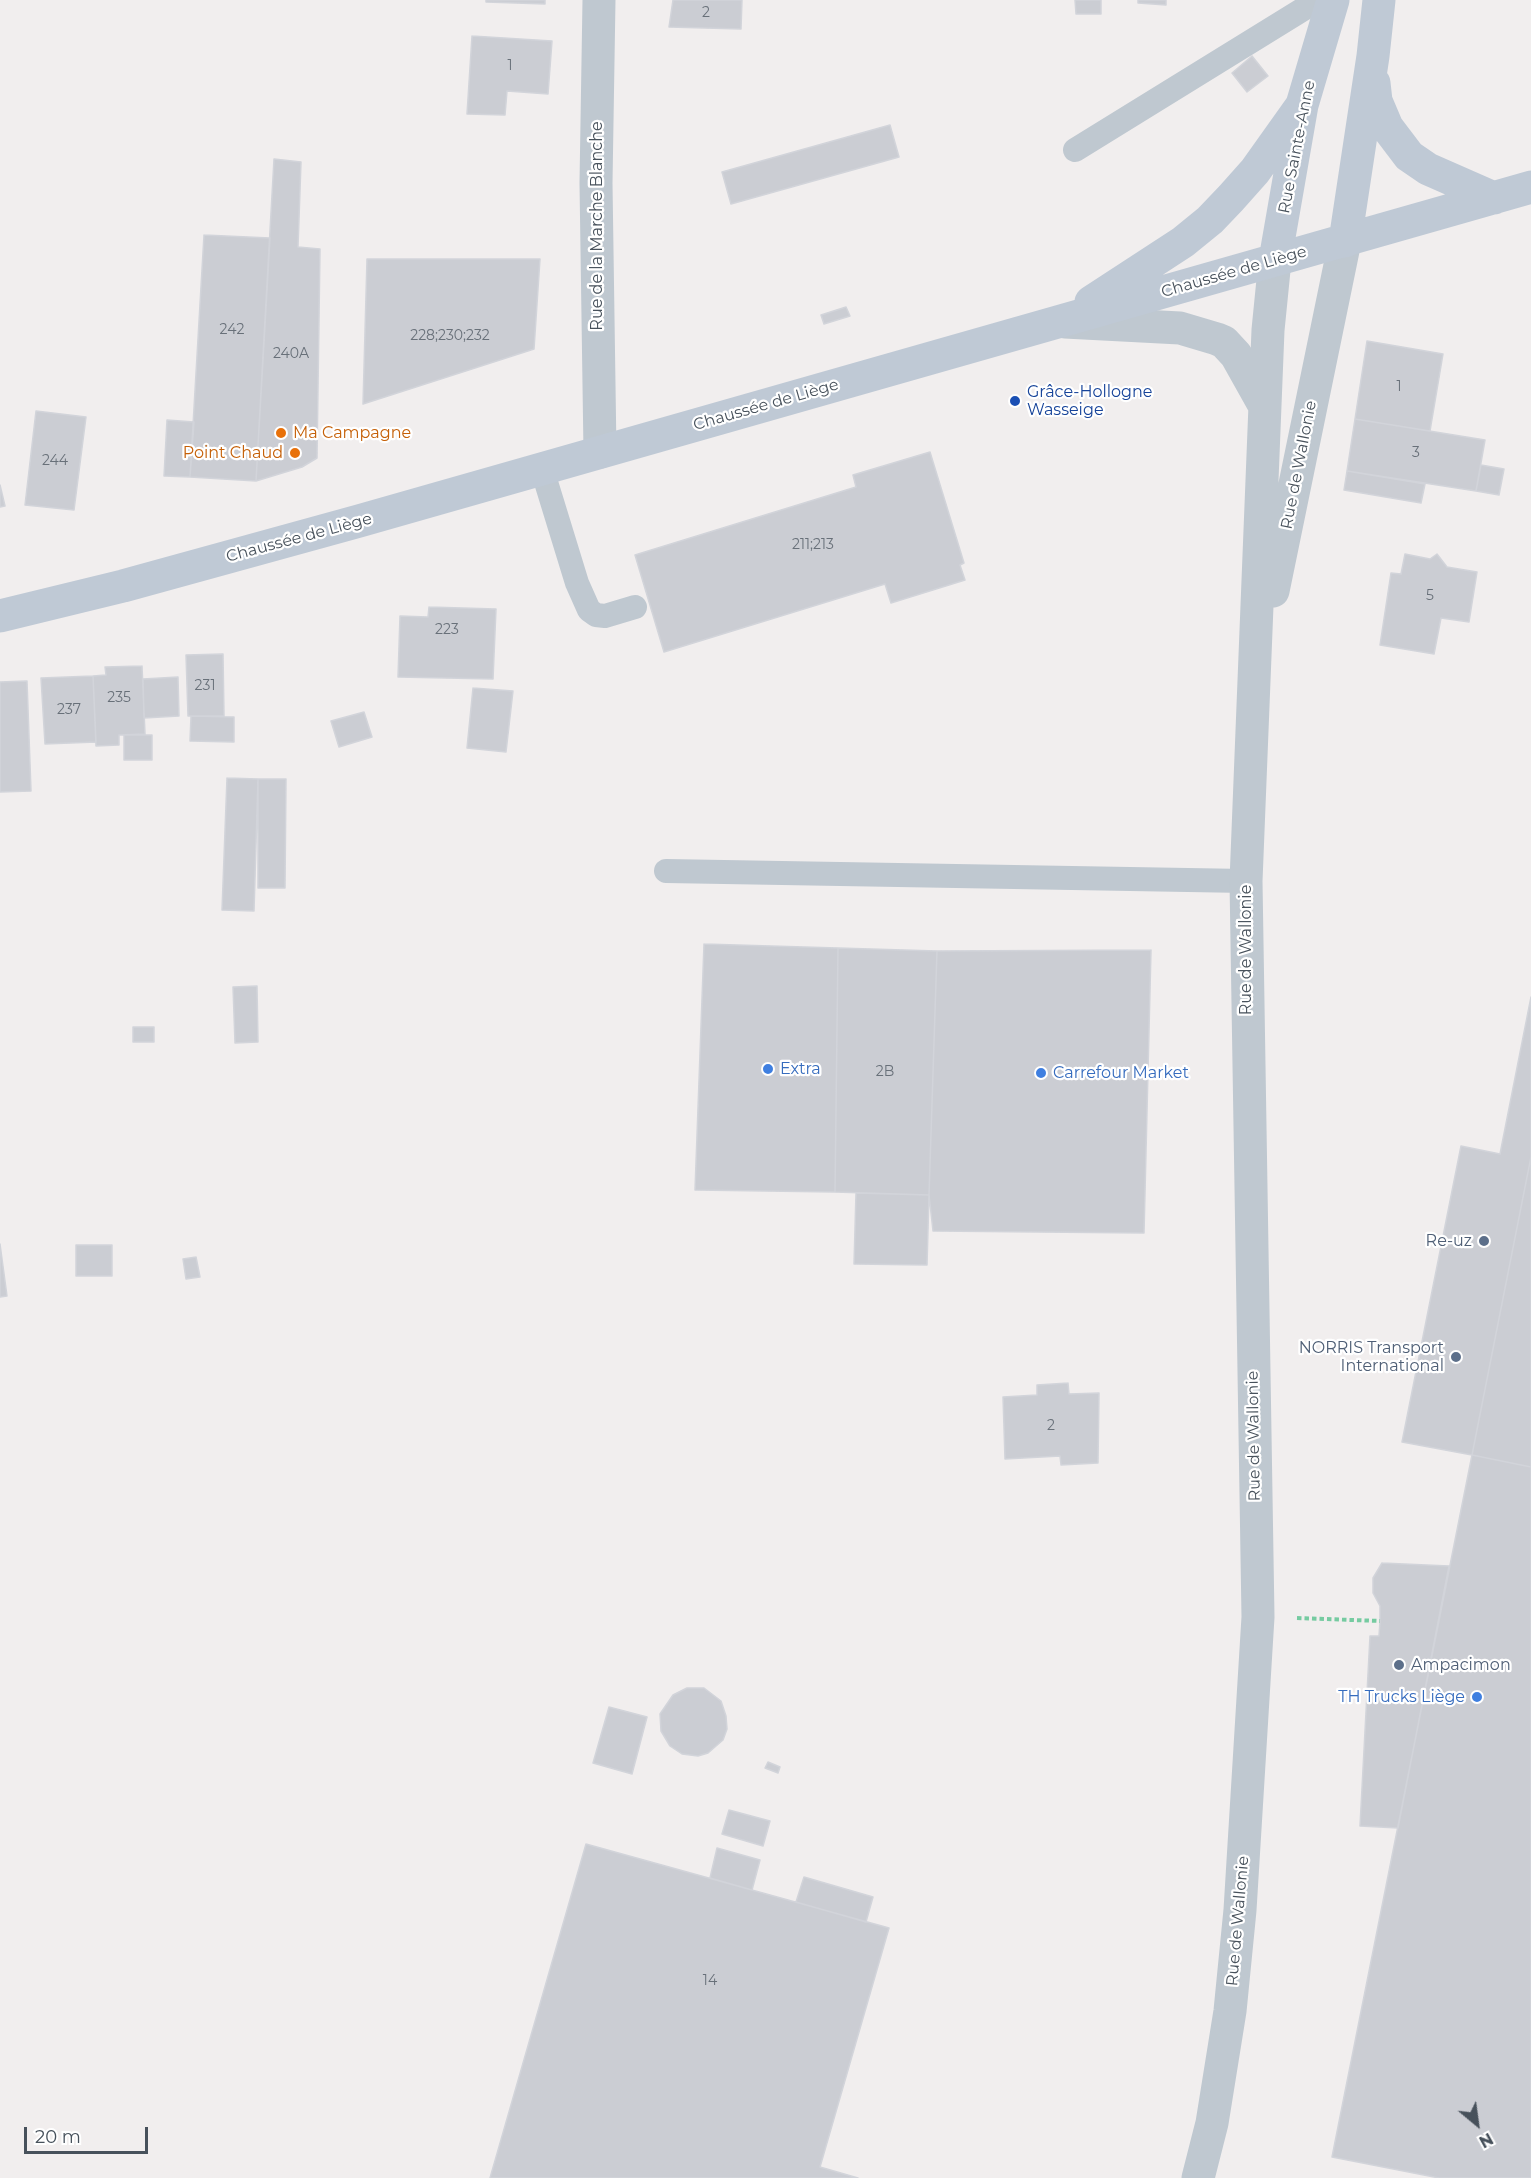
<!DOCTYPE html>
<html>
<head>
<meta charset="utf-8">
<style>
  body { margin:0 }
  #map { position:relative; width:1531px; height:2178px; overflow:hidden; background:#f1eeee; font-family:Montserrat,sans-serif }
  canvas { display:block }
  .north { position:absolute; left:1447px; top:2094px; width:60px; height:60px; -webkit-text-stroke:4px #fff; paint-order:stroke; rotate:151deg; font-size:16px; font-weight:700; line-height:24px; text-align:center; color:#47515b }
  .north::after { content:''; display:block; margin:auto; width:21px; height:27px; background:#47515b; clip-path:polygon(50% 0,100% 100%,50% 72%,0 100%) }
  .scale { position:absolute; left:24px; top:2127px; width:124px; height:27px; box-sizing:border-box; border:3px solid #47515b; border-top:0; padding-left:8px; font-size:18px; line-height:21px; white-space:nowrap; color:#47515b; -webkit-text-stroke:4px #fff; paint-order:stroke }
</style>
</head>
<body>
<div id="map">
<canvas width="1531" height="2178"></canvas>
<div class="north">N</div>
<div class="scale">20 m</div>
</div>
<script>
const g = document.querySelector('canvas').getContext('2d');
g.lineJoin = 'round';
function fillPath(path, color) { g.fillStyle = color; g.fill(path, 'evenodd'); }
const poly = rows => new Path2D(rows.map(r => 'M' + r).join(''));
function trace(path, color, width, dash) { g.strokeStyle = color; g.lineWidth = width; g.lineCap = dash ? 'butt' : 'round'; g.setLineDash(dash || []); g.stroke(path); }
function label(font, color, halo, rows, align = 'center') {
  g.font = font + ' Montserrat,sans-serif'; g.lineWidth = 4.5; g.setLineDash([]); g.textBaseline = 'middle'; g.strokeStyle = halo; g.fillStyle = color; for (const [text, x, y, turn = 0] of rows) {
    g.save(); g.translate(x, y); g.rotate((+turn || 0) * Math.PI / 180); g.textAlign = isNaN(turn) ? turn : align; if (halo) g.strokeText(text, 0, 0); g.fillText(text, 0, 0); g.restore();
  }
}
const building = poly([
  [486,0,545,0,545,4,486,2,486,0],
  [673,0,742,0,741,29,669,27,673,0],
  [1075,0,1101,0,1101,14,1076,14,1075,0],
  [1138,0,1166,0,1166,5,1138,3,1138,0],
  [472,36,552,41,548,94,507,91,505,115,467,114,472,36],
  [1252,56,1268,76,1247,92,1232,73,1252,56],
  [890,125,899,157,731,204,722,172,890,125],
  [274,159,301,162,298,247,320,249,317,458,302,467,256,481,274,159],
  [204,235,270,238,256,481,190,477,204,235],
  [367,259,540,259,534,349,363,404,367,259],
  [846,307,850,316,824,324,821,315,846,307],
  [1367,341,1443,354,1430,431,1355,419,1367,341],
  [36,411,86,417,74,510,25,505,36,411],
  [1355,419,1485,440,1476,491,1347,471,1355,419],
  [167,420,194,422,190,477,164,476,167,420],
  [930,452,964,563,960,565,965,580,891,603,885,584,664,652,635,555,856,487,853,475,930,452],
  [1481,465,1504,469,1499,495,1476,491,1481,465],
  [1347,471,1425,484,1421,503,1344,490,1347,471],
  [0,485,5,506,0,507,0,485],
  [1405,554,1430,559,1437,554,1447,567,1477,572,1469,622,1441,618,1434,654,1380,645,1391,573,1401,574,1405,554],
  [429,607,496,609,493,679,398,677,400,616,428,617,429,607],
  [223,654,224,716,188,716,186,655,223,654],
  [142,666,145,734,119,735,119,745,96,746,93,676,106,675,105,667,142,666],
  [93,676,96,742,45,744,41,678,93,676],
  [178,677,179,716,144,718,143,679,178,677],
  [27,681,31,791,0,792,0,682,27,681],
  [473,688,513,691,506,752,467,748,473,688],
  [364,712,372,737,339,747,331,721,364,712],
  [191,716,234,717,234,742,190,741,191,716],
  [124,735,152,735,152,760,124,760,124,735],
  [227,778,258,779,254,911,222,910,227,778],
  [258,779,286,779,285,888,258,888,258,779],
  [704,944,838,948,835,1192,695,1190,704,944],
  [838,948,937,951,929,1195,835,1192,838,948],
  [1151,950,1144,1233,933,1231,929,1195,937,951,1151,950],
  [257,986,258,1042,235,1043,233,987,257,986],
  [1531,997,1531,1157,1472,1455,1402,1442,1461,1146,1500,1154,1531,997],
  [133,1027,154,1027,154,1042,133,1042,133,1027],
  [1531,1157,1531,1467,1472,1455,1531,1157],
  [856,1193,929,1195,927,1265,854,1264,856,1193],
  [0,1244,7,1296,0,1297,0,1244],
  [76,1245,112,1245,112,1276,76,1276,76,1245],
  [196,1257,200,1277,186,1279,183,1259,196,1257],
  [1068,1383,1069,1394,1099,1393,1098,1463,1061,1465,1060,1456,1005,1459,1003,1397,1037,1395,1037,1385,1068,1383],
  [1472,1455,1531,1467,1531,2178,1439,2178,1332,2157,1472,1455],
  [1382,1563,1449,1566,1398,1828,1360,1826,1370,1636,1379,1636,1380,1621,1380,1606,1373,1593,1373,1578,1382,1563],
  [687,1688,704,1688,721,1701,726,1716,727,1729,723,1740,708,1753,698,1756,682,1754,670,1746,661,1731,660,1714,673,1695,687,1688],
  [609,1707,647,1717,632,1774,593,1763,609,1707],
  [768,1762,780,1767,778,1773,765,1768,768,1762],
  [729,1810,770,1821,763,1846,722,1834,729,1810],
  [586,1844,889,1928,820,2167,858,2178,490,2178,586,1844],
  [717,1848,760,1860,752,1890,710,1878,717,1848],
  [804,1877,873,1897,866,1922,796,1902,804,1877]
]);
const path = poly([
  [1297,1618,1380,1621]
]);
const service = poly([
  [1075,150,1318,0],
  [542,469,577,583,589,610,596,615,605,616,635,607],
  [666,871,1246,881]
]);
const minor = poly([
  [599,0,596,183,600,452]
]);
const tertiary = poly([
  [1065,322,1180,328,1217,339,1224,342,1236,355,1264,405],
  [1273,591,1345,241],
  [1198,2178,1212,2123,1230,2011,1240,1910,1258,1617,1246,881,1268,330,1275,260]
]);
const secondary = poly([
  [1374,83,1376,101,1387,127,1409,156,1428,169,1494,198],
  [1345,241,1373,56,1379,0],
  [1275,260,1302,105,1333,0],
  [1091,302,1183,242,1210,220,1231,198,1255,171,1302,105],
  [0,616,123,586,359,521,1531,187]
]);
const markers = [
  [1015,401,6,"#1a4fb4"],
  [281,433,6,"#e8710a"],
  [295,453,6,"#e8710a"],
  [768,1069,6,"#3f7fe0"],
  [1041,1073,6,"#3f7fe0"],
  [1484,1241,6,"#5c6f8a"],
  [1456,1357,6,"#5c6f8a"],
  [1399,1665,6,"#5c6f8a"],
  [1477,1697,6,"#3f7fe0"]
];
const numberNames = [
  ["2",706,13],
  ["1",510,66],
  ["242",232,330],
  ["228;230;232",450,336],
  ["240A",291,354],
  ["1",1399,387],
  ["3",1416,453],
  ["244",55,461],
  ["211;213",813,545],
  ["5",1430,596],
  ["223",447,630],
  ["231",205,686],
  ["235",119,698],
  ["237",69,710],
  ["2B",885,1072],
  ["2",1051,1426],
  ["14",710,1981]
];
const streetNames = [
  ["Rue Sainte-Anne",1297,147,-79],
  ["Rue de la Marche Blanche",597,226,-90],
  ["Chaussée de Liège",1234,272,-16],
  ["Chaussée de Liège",766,405,-16],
  ["Rue de Wallonie",1299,465,-79],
  ["Chaussée de Liège",299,538,-15],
  ["Rue de Wallonie",1246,950,-90],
  ["Rue de Wallonie",1254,1436,-91],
  ["Rue de Wallonie",1238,1921,-85]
];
const transitNames = [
  ["Grâce-Hollogne",1027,392],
  ["Wasseige",1027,410]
];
const foodNames = [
  ["Ma Campagne",293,433],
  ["Point Chaud",283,453,"right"]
];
const shopNames = [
  ["Extra",780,1069],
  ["Carrefour Market",1053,1073],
  ["TH Trucks Liège",1465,1697,"right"]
];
const serviceNames = [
  ["Re-uz",1472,1241],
  ["NORRIS Transport",1444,1348],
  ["International",1444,1366],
  ["Ampacimon",1411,1665,"left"]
];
fillPath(building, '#cbcdd3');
trace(building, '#d2d4da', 1.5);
trace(path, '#76cba1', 4, [4.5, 3]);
trace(service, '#bfc8d0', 24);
trace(minor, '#bfc8d0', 33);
trace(tertiary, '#bfc8d0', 33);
trace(secondary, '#bfc9d5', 33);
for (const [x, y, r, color] of markers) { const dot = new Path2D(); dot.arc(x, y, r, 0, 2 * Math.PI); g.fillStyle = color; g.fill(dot); trace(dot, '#fff', 2); }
label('14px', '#687079', null, numberNames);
label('16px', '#47515b', '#fff', streetNames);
label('16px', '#164399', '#fff', transitNames, 'left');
label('16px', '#c56008', '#fff', foodNames, 'left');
label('16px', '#366cbe', '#fff', shopNames, 'left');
label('16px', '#4e5e75', '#fff', serviceNames, 'right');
</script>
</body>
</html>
